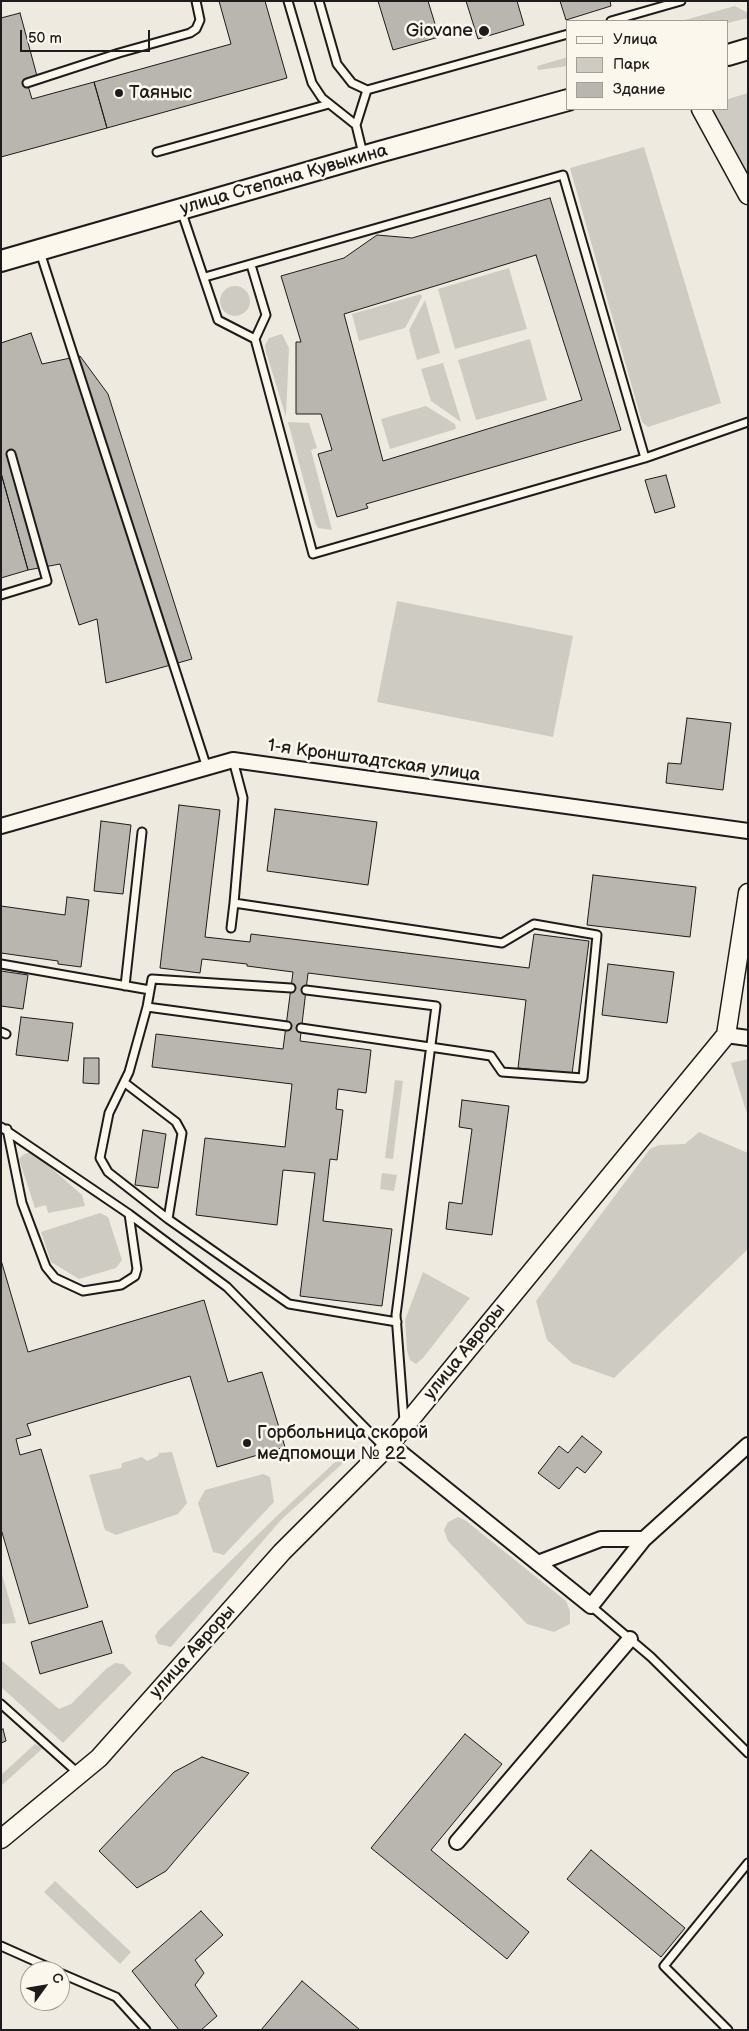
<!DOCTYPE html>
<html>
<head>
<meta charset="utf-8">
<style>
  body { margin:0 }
  #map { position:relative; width:749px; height:2031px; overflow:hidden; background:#eeeadf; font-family:"Balsamiq Sans",sans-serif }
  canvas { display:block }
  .frame { position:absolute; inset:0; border:2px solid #1c1c1c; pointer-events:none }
  .legend { position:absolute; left:566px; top:20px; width:162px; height:90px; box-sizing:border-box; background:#fbf7ec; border:1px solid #a29f99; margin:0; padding:6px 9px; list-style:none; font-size:15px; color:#1c1c1c }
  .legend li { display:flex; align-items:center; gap:10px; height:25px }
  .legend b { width:25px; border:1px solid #a29f99 }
  .north { position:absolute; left:20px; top:1961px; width:50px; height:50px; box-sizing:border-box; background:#fbf7ec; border:1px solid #a29f99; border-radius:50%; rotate:58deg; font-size:14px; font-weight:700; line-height:20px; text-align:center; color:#1c1c1c }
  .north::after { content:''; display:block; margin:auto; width:18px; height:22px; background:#1c1c1c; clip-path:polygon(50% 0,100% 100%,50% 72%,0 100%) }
  .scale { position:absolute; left:20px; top:30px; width:130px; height:22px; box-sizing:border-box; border:2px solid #1c1c1c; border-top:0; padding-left:6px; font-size:15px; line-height:18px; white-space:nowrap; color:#1c1c1c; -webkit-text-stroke:4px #fbf7ec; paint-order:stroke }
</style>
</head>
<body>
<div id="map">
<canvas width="749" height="2031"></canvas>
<div class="frame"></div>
<ul class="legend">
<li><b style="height:6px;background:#fbf7ec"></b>Улица</li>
<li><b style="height:14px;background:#ceccc2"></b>Парк</li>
<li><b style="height:14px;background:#b9b6af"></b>Здание</li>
</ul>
<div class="north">С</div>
<div class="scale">50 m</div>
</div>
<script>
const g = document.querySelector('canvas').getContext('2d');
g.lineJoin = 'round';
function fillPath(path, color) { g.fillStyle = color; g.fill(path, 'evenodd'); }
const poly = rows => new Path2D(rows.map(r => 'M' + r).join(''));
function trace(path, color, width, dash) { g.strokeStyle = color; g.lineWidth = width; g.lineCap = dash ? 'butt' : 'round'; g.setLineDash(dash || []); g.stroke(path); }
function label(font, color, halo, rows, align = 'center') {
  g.font = font + ' "Balsamiq Sans",sans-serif'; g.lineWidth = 5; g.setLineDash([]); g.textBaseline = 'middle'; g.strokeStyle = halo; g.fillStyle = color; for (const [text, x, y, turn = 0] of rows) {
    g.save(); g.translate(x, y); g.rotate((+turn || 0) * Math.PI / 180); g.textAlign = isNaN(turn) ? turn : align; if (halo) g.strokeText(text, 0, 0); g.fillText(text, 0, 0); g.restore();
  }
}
const green = poly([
  [735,6,748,13,748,18,728,23,728,21,681,21],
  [568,57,568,66,538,70,537,66],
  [748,93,748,177,712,109,728,109,728,99],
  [644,147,721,403,648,427,642,422,570,168],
  [509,268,527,329,455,349,438,289],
  '220 301a15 15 0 1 1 30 0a15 15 0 1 1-30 0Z',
  [421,294,422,297,405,328,359,341,352,314],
  [425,300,440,353,417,360,409,330],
  [282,334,289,348,286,417,266,352,265,345,269,338],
  [530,339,547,400,476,420,458,360],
  [443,363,461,422,431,401,421,369],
  [426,406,455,424,456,429,390,449,381,419],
  [288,422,309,423,317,448,311,450,332,530,318,528,315,523],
  [397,601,573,636,553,737,377,702],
  [748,1059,748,1117,731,1063],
  [395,1080,403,1081,393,1159,385,1158],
  [699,1132,748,1153,748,1249,614,1378,572,1363,547,1340,536,1301,650,1149,659,1145,685,1144],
  [33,1152,82,1195,85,1206,48,1213,46,1205,35,1208,19,1159,24,1154],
  [382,1173,397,1175,394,1191,380,1189],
  [100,1213,108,1217,122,1260,116,1268,79,1279,51,1262,41,1232],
  [423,1272,470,1298,423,1358,416,1364,410,1360,407,1351,405,1320],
  [356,1446,356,1451,281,1520,171,1647,158,1644,155,1636,159,1630,280,1513,346,1452],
  [172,1452,187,1503,178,1514,116,1535,105,1530,89,1475,121,1468,122,1463,142,1457,147,1461,158,1456,159,1453],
  [263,1474,270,1477,274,1502,224,1555,213,1552,198,1503,205,1490],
  [458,1517,465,1520,566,1601,570,1611,570,1624,554,1632,527,1624,448,1541,444,1530,448,1522],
  [1,1571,16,1623,2,1624,1,1619],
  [1,1660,59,1709,71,1704,106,1669,115,1663,123,1664,132,1673,63,1743,1,1687],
  [35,1744,43,1748,1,1786,1,1775],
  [55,1881,131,1952,120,1964,44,1892]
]);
const building = poly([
  [219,1,265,1,287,78,107,128,94,82,231,44,219,1],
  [378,1,428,1,439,37,393,50,378,1],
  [466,1,517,1,524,25,478,39,466,1],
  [560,1,610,1,611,6,566,20,560,1],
  [20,13,37,76,26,79,32,99,94,82,107,128,1,157,1,18,20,13],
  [550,198,621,430,366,504,368,508,337,517,318,454,332,450,321,414,296,414,296,342,301,342,281,276,344,258,377,235,412,238,550,198],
  [536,255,582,400,383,461,344,314,536,255],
  [31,333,42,364,80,356,108,394,192,659,106,683,97,619,79,625,60,564,28,570,1,473,1,343,31,333],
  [1,473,28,570,1,578,1,473],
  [666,475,675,507,655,513,645,480,666,475],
  [687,718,731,723,723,790,666,783,668,763,681,764,687,718],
  [179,805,220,810,205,937,250,942,251,934,529,968,534,934,589,941,572,1074,518,1068,526,1000,308,973,300,1041,371,1050,366,1093,338,1089,336,1109,343,1110,337,1160,330,1159,323,1221,392,1229,382,1306,300,1296,315,1173,283,1170,277,1225,196,1215,205,1138,285,1147,292,1084,152,1067,156,1034,283,1049,293,972,247,966,247,964,202,959,200,973,160,968,179,805],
  [275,809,377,822,368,885,267,871,275,809],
  [101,821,131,825,123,894,94,891,101,821],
  [593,875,696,887,690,937,587,925,593,875],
  [67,897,89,900,81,967,58,964,58,961,1,953,1,906,65,915,67,897],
  [608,964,674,972,667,1023,602,1015,608,964],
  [1,971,28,975,23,1009,1,1006,1,971],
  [21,1017,73,1023,68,1061,16,1055,21,1017],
  [84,1058,99,1058,99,1084,83,1083,84,1058],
  [462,1100,509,1106,492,1235,446,1229,449,1202,462,1204,472,1129,459,1127,462,1100],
  [143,1130,166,1134,158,1188,135,1185,143,1130],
  [1,1260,28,1352,204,1300,228,1382,262,1372,285,1447,217,1467,190,1376,27,1424,31,1435,16,1439,20,1455,41,1449,88,1607,29,1624,1,1529,1,1260],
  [582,1436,602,1452,585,1473,577,1467,559,1489,538,1473,559,1446,568,1453,582,1436],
  [102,1621,112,1653,40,1674,31,1642,102,1621],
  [3,1729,6,1741,1,1743,1,1730,3,1729],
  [465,1734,502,1764,431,1850,529,1932,507,1959,371,1848,465,1734],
  [202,1757,249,1773,166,1871,137,1888,99,1851,174,1772,202,1757],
  [591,1850,685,1928,661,1957,567,1879,591,1850],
  [201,1911,223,1935,195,1960,204,1973,195,1985,217,2016,201,2030,179,2030,132,1971,201,1911],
  [302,1981,360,2030,261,2030,302,1981]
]);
const service = poly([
  [288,1,312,83,322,98,356,125,363,154],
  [319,1,337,64,352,83,367,90,568,34],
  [611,21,681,1],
  [27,83,119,53,190,33,196,29,200,20,196,1],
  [356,125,367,90],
  [157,152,329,104],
  [181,210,218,320,255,339,313,554,645,458,563,175,205,277],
  [40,252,207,768],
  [251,265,266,315,255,339],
  [645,458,748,422],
  [1,595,47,581,11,454],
  [233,760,243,798,234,903,502,943,534,924,597,935,583,1078,502,1072,491,1056,301,1028],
  [231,928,234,903],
  [1,964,150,990],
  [125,986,142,832],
  [291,988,152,979,147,1007,129,1072,109,1113,100,1158,108,1172,168,1219,289,1304,397,1322],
  [306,990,436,1006,396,1315,404,1421],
  [147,1007,287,1026],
  [1,1032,6,1034],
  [125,1083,176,1122,182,1133,168,1219],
  [1,1127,129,1214,227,1287,385,1448],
  [7,1129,22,1203,46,1267,55,1278,83,1291,121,1285,135,1276,137,1269,129,1214],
  [591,1606,651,1657,748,1753],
  [1,1704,79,1774],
  [1,1946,57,1971],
  [60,1973,116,1997,146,2030],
  [728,2030,664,1966,748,1863]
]);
const minor = poly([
  [1,826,233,760,748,831],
  [726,1035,748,1038],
  [390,1444,591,1606,644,1539,748,1445],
  [538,1563,601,1539,644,1539],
  [457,1842,630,1639]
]);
const tertiary = poly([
  [701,109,748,195],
  [1,1839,99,1758,282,1552,390,1444,726,1035,748,893]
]);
const secondary = poly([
  [728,55,748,49],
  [1,261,379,152,568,100]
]);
const markers = [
  [484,31,6,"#1c1c1c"],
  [119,93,5,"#1c1c1c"],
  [247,1443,5,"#1c1c1c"]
];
const poiNames = [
  ["Giovane",473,31,"right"],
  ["Таяныс",129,93],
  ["Горбольница скорой",257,1433],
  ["медпомощи № 22",257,1454]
];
const streetNames = [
  ["улица Степана Кувыкина",284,180,-16],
  ["1-я Кронштадтская улица",374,761,8],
  ["улица Авроры",465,1352,-51],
  ["улица Авроры",193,1652,-48]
];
fillPath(green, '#ceccc2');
fillPath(building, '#b9b6af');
trace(building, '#1c1c1c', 1);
trace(service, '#1c1c1c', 11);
trace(minor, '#1c1c1c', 18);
trace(tertiary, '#1c1c1c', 21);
trace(secondary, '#1c1c1c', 24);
trace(service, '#fbf7ec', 7);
trace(minor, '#fbf7ec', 14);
trace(tertiary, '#fbf7ec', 18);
trace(secondary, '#fbf7ec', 20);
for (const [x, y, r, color] of markers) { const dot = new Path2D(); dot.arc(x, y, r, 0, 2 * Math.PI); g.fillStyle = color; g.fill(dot); trace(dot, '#fbf7ec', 2); }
label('18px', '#1c1c1c', '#fbf7ec', poiNames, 'left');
label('18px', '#1c1c1c', '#fbf7ec', streetNames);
</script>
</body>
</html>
